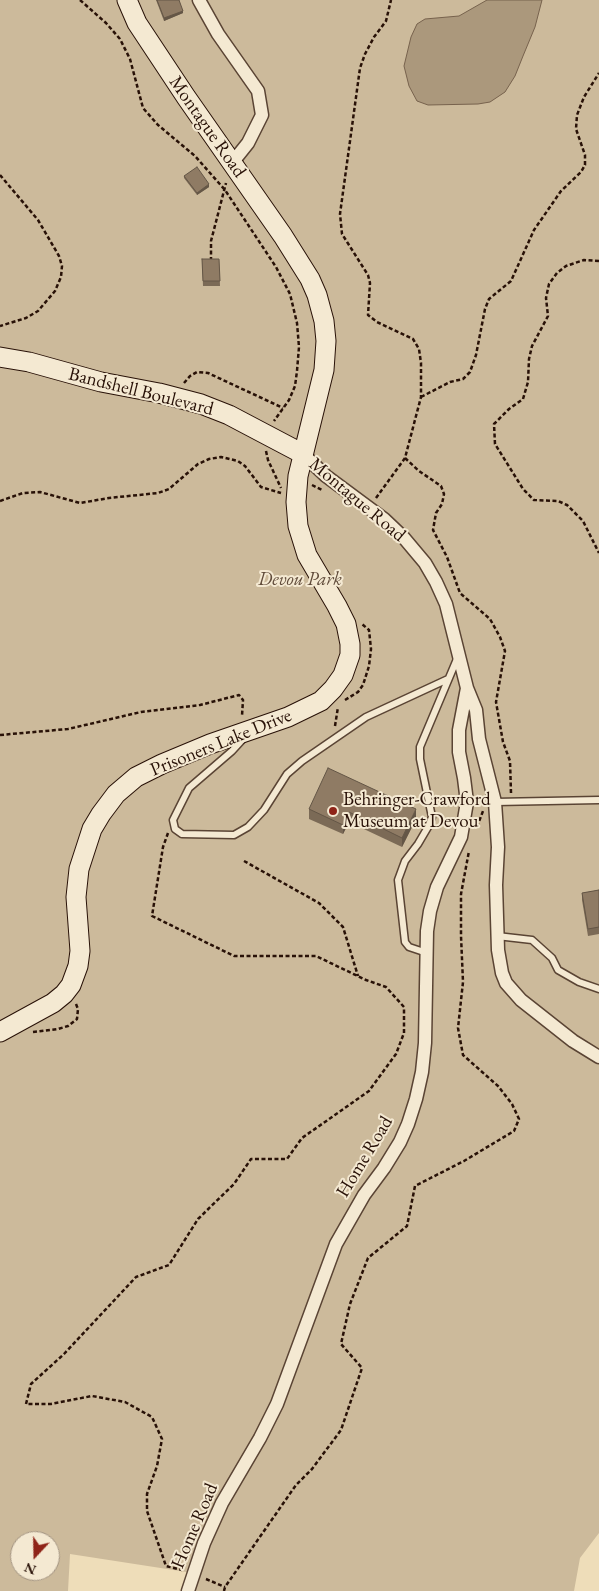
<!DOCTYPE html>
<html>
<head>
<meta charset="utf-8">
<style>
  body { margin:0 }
  #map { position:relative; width:599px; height:1591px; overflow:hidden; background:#eeddb9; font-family:"EB Garamond",serif }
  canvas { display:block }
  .north { position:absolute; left:10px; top:1531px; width:50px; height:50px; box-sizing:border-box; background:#f4e9d2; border:1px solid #a29381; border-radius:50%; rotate:201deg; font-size:14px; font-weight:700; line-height:20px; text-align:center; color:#281107 }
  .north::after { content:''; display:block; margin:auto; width:18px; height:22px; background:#8f2418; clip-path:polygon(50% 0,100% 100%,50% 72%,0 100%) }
</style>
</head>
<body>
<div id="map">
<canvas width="599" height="1591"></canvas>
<div class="north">N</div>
</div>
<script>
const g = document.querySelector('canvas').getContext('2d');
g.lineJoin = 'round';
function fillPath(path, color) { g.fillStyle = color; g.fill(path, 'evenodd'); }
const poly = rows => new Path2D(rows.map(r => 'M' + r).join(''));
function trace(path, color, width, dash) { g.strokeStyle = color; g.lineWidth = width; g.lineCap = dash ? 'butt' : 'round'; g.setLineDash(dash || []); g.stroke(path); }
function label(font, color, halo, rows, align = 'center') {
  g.font = font + ' "EB Garamond",serif'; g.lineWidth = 4; g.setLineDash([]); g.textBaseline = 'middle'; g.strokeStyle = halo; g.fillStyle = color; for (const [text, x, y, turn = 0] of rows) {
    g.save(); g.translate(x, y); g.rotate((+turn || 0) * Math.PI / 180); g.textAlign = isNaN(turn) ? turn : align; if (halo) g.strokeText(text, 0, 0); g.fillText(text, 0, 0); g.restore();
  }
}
const green = poly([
  [0,0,599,0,599,1533,580,1558,574,1591,188,1591,193,1573,70,1554,68,1591,0,1591],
  [20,1541,50,1541,50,1571,20,1571]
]);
const water = poly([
  [487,0,542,0,535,27,523,56,515,76,505,92,490,102,478,104,428,105,417,101,409,86,404,66,411,37,417,24,425,19,459,16,487,0]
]);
const path = poly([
  [80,0,106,23,120,39,130,59,143,108,158,125,195,156,225,190,276,267,290,294,297,323,299,347,297,371,295,386,289,400,274,421],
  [0,175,38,220,59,256,62,266,61,277,55,291,38,311,26,318,0,326],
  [211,261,211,241,226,183],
  [599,261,584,260,566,266,557,273,549,284,546,298,548,316,532,346,529,359,528,382,523,399,509,409,494,424,495,444,523,489,534,500,558,501,567,505,583,521,599,553],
  [184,383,190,376,197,372,208,373,283,408],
  [421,397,450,382,463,379,470,372,476,355,485,309,489,299,511,281,534,230,561,191,581,172,585,165,585,155,576,129,577,115,584,97,599,73],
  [266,451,268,460,281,488],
  [405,458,419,471,441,486,444,494,442,504,436,513,433,530,447,557,460,593,490,619,500,637,505,651,496,702,503,742,510,761,511,793],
  [312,485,322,490],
  [376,498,405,458,421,397,421,363,419,349,413,339,377,322,368,315,370,283,368,275,342,234,340,214,360,68,365,54,374,37,386,21,391,0],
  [0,501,23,493,40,492,80,503,109,498,158,493,169,489,198,464,209,459,221,457,238,461,245,466,261,487,281,493],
  [345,700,358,692,363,685,369,666,371,649,369,630,362,624],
  [335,726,338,707],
  [0,735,68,729,141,712,200,705,239,695,243,700,242,716],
  [477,827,483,811],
  [168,833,163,847,152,916,234,956,316,956,366,980,386,987,404,1007,404,1033,396,1054,369,1091,302,1138,287,1159,251,1159,234,1184,198,1219,169,1265,136,1277,64,1354,31,1384,26,1404,51,1404,92,1396,125,1402,152,1417,162,1439,157,1466,147,1494,147,1511,166,1566,182,1570],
  [244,861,319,903,343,927,358,976],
  [33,1032,58,1029,68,1026,77,1019,78,1009,76,1004],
  [206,1579,225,1587],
  [224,1591,225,1587,296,1485,312,1469,341,1430,362,1368,341,1344,350,1304,368,1258,407,1226,415,1186,464,1161,514,1131,519,1119,512,1104,498,1086,463,1055,458,1028,463,982,461,936,461,894,469,851]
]);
const lane = poly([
  [243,739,232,751,189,788,173,820,175,829,182,834,234,835,248,827,264,810,287,774,302,761,366,717,448,679],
  [495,802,599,800],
  [497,936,532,940,552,958,558,970,579,982,599,989],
  [427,953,409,947,405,942,398,880,405,861,418,844,428,827,432,817,420,759,420,747,457,659]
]);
const street = poly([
  [199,0,218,34,258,91,262,115,248,143,232,163],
  [303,454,326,476,384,519,404,538,425,563,436,582,446,604,467,688,476,710,479,739,495,802,498,847,496,885,498,950,502,973,506,983,521,1000,573,1041,599,1057],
  [188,1591,204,1543,222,1503,260,1438,277,1404,336,1244,364,1195,384,1168,400,1142,408,1124,416,1099,422,1072,425,1043,427,931,430,911,437,887,461,837,467,802,464,778,459,752,459,730,467,688]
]);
const secondary = poly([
  [0,357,29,362,101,382,159,393,201,404,229,415,303,454],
  [0,1032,53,1003,64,994,71,985,78,966,80,951,76,897,79,869,92,829,101,814,116,794,136,777,162,764,210,744,288,717,321,701,333,689,343,675,350,655,350,644,346,624,337,606,307,555,298,526,296,502,298,476,324,370,326,341,324,321,317,295,310,279,283,236,186,97,137,23,127,0]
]);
const wall = poly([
  [156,0,179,0,183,13,164,21],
  [184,176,209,187,197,195,184,178],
  [202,259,219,259,220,286,203,286],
  [309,809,416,819,402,847,349,822,343,834,309,819],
  [599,890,599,934,588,936,582,900,582,893]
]);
const shadedWall = poly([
  [183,11,183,13,164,21,164,18],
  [209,184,209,187,197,195,197,193],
  [416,809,416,819,402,847,402,838],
  [349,812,349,822,343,834,343,825]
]);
const building = poly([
  [157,0,179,0,183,11,164,18,157,0],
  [197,167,209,184,197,193,184,176,197,167],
  [202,259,219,259,220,281,203,281,202,259],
  [328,768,416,809,402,838,349,812,343,825,309,809,328,768],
  [599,890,599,927,588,929,582,893,599,890]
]);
const markers = [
  [333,811,5,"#8f2418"]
];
const streetNames = [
  ["Montague Road",207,127,55],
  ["Bandshell Boulevard",141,392,14],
  ["Montague Road",357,500,40],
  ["Prisoners Lake Drive",221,743,-22],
  ["Home Road",365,1157,-59],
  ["Home Road",195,1526,-67]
];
const parkNames = [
  ["Devou Park",300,580]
];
const poiNames = [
  ["Behringer-Crawford",343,800],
  ["Museum at Devou",343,822]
];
fillPath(green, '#ccba9b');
fillPath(water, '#ab987c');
trace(water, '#77624d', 1);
trace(lane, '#5a4434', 9);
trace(street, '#5a4434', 15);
trace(secondary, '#281107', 21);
trace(path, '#281107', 2.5, [4, 2.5]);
trace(lane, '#f4e9d2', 6);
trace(street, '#f4e9d2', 12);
trace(secondary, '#f4e9d2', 19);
fillPath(wall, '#7b6a56');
fillPath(shadedWall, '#645646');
fillPath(building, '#8f7b64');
trace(building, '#645646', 1);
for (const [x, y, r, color] of markers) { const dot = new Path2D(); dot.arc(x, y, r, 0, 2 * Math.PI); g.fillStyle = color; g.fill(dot); trace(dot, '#f4e9d2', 2); }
label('19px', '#281107', '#f4e9d2', streetNames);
label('italic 19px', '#614c3b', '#f4e9d2', parkNames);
label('19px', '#281107', '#f4e9d2', poiNames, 'left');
</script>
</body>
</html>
